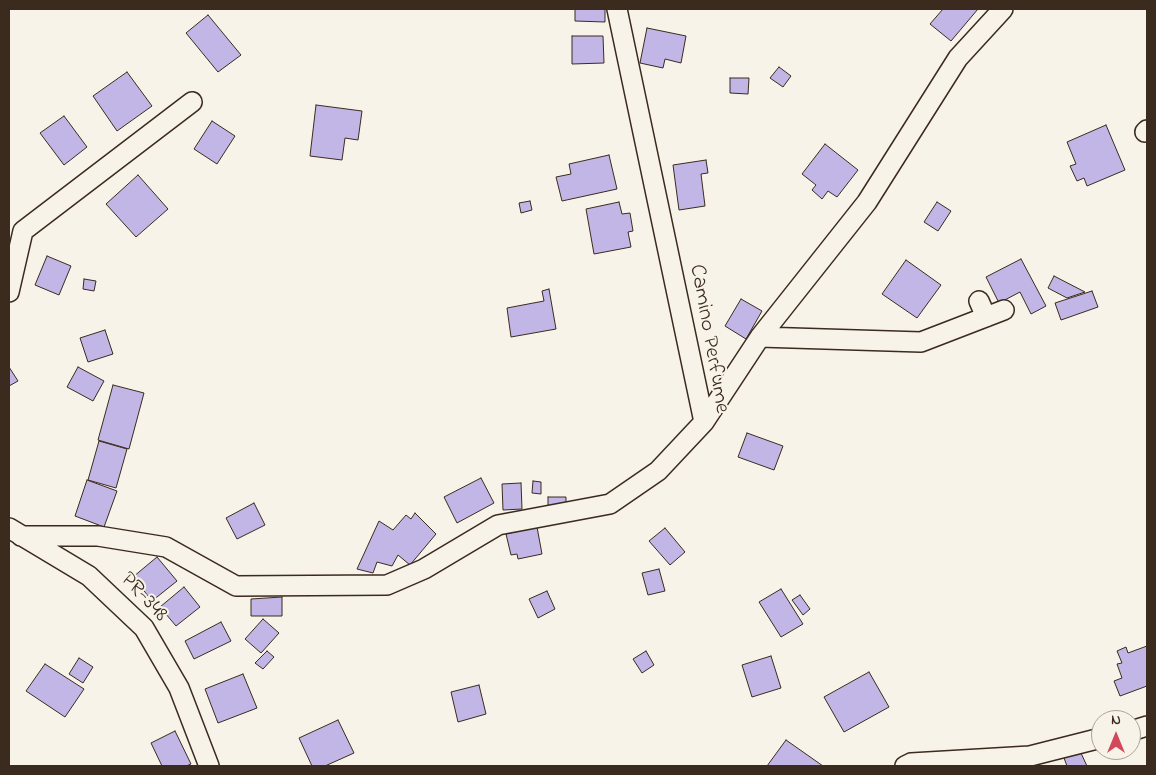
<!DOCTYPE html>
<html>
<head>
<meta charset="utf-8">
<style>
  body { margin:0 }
  #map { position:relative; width:1156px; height:775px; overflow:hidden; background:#f7f3e8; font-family:"Indie Flower",sans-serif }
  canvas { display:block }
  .frame { position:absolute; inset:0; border:10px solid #3b2a1e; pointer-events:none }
  .north { position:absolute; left:1091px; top:710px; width:50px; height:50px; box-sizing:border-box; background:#f7f3e8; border:1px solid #aca397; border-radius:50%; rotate:0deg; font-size:14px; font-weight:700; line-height:20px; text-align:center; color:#3b2a1e }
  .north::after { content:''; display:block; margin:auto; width:18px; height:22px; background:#d1495b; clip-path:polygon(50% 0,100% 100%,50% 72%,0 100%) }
</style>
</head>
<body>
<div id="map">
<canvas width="1156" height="775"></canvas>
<div class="frame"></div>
<div class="north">N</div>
</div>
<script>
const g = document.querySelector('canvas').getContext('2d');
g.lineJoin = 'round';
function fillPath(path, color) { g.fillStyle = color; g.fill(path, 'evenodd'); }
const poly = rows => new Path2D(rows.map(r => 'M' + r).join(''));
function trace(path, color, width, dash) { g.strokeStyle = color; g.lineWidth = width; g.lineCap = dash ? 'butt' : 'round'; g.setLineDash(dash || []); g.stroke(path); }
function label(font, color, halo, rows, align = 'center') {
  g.font = font + ' "Indie Flower",sans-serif'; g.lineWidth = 4; g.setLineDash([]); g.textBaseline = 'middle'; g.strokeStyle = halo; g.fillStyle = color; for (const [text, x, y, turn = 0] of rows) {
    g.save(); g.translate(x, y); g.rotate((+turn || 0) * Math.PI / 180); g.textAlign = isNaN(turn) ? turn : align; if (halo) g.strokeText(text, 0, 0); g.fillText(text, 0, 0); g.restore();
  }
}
const building = poly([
  [575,9,605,9,605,22,575,21,575,9],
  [943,9,978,9,951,41,930,24,943,9],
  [208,15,241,55,218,72,186,33,208,15],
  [647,28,686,36,681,63,665,59,663,68,640,63,647,28],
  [572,36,603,36,604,63,572,64,572,36],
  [779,67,791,76,783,87,770,78,779,67],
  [127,72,152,106,117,131,93,96,127,72],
  [730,78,749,78,748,94,730,93,730,78],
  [316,105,362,111,358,140,345,138,342,160,310,156,316,105],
  [64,116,87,147,64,165,40,133,64,116],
  [212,121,235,136,217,164,194,149,212,121],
  [1106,125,1125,170,1087,186,1084,178,1077,181,1070,166,1076,164,1067,142,1106,125],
  [825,144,858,170,837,197,828,191,822,199,812,190,816,185,802,174,825,144],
  [609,155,617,189,562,201,556,177,571,174,569,164,609,155],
  [706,160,708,173,701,174,705,206,679,210,673,165,706,160],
  [138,175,168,209,136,237,106,204,138,175],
  [530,201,532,210,521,213,519,203,530,201],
  [619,202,622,214,630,213,633,231,628,232,631,247,594,254,586,209,619,202],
  [937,202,951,211,938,231,924,222,937,202],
  [47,256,71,266,59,295,35,285,47,256],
  [1021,259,1046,306,1031,314,1020,292,999,303,986,277,1021,259],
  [906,260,941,285,917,318,882,294,906,260],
  [1054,276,1085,292,1067,298,1048,288,1054,276],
  [84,279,96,281,94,291,83,289,84,279],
  [549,289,556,329,511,337,507,308,544,301,542,291,549,289],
  [1092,291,1098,307,1061,320,1055,303,1092,291],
  [741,299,762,311,746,339,725,326,741,299],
  [105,330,113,354,88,362,80,338,105,330],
  [9,367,18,381,9,386,9,367],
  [78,367,104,381,93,401,67,387,78,367],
  [113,385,144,393,129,449,98,440,113,385],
  [747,433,783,446,774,470,738,457,747,433],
  [99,441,127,449,116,488,88,480,99,441],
  [481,478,494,503,457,523,444,497,481,478],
  [87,480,117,491,104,527,75,516,87,480],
  [533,481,541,482,541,494,532,493,533,481],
  [521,483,522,509,503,510,502,484,521,483],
  [548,497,566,497,566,509,548,510,548,497],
  [254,503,265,525,237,539,226,518,254,503],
  [415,513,436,534,410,565,398,555,392,566,377,562,373,573,357,569,379,521,393,530,406,515,411,519,415,513],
  [537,527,542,554,518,559,517,554,511,555,506,534,537,527],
  [665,528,685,552,670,565,649,541,665,528],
  [157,557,177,581,152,601,133,577,157,557],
  [659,569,665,591,648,595,642,573,659,569],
  [184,587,200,607,176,626,160,607,184,587],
  [781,589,803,624,781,637,759,602,781,589],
  [547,591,555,609,538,618,529,599,547,591],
  [800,595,810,609,803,615,792,600,800,595],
  [282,597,282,616,251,616,251,599,282,597],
  [263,619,279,633,261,653,245,639,263,619],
  [221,622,231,641,194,659,185,641,221,622],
  [1147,646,1147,686,1120,696,1114,681,1122,678,1117,664,1122,663,1117,651,1126,647,1128,653,1147,646],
  [267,651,274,657,263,669,255,663,267,651],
  [646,651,654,665,642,673,633,659,646,651],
  [771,656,781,688,752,697,742,665,771,656],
  [79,658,93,667,83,683,69,674,79,658],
  [45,664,84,689,65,717,26,691,45,664],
  [869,672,889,707,844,732,824,697,869,672],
  [243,674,257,708,218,723,205,689,243,674],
  [479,685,486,714,458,722,451,692,479,685],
  [338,720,354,753,325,766,312,766,299,738,338,720],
  [175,731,191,764,186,766,162,766,151,743,175,731],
  [786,740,823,766,767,766,786,740],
  [1080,751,1087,766,1067,766,1064,758,1080,751]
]);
const minor = poly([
  [617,9,704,422],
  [1145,132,1147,130],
  [9,292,23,231,192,102],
  [979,301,986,317],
  [760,337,921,342,1004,310],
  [9,528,89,576,144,628,179,688,209,766],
  [21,536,98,536,166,547,236,586,387,585,424,569,498,525,610,504,658,471,704,422,760,337,867,202,958,58,1003,9],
  [1131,731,1147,726],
  [905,766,911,763,1030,756,1101,738]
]);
const streetNames = [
  ["Camino Perfume",708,339,80],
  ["PR-348",143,598,47]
];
fillPath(building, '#c2b6e7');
trace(building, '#3b2a1e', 1);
trace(minor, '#3b2a1e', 22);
trace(minor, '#f7f3e8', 19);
label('22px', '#3b2a1e', '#f7f3e8', streetNames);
</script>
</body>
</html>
